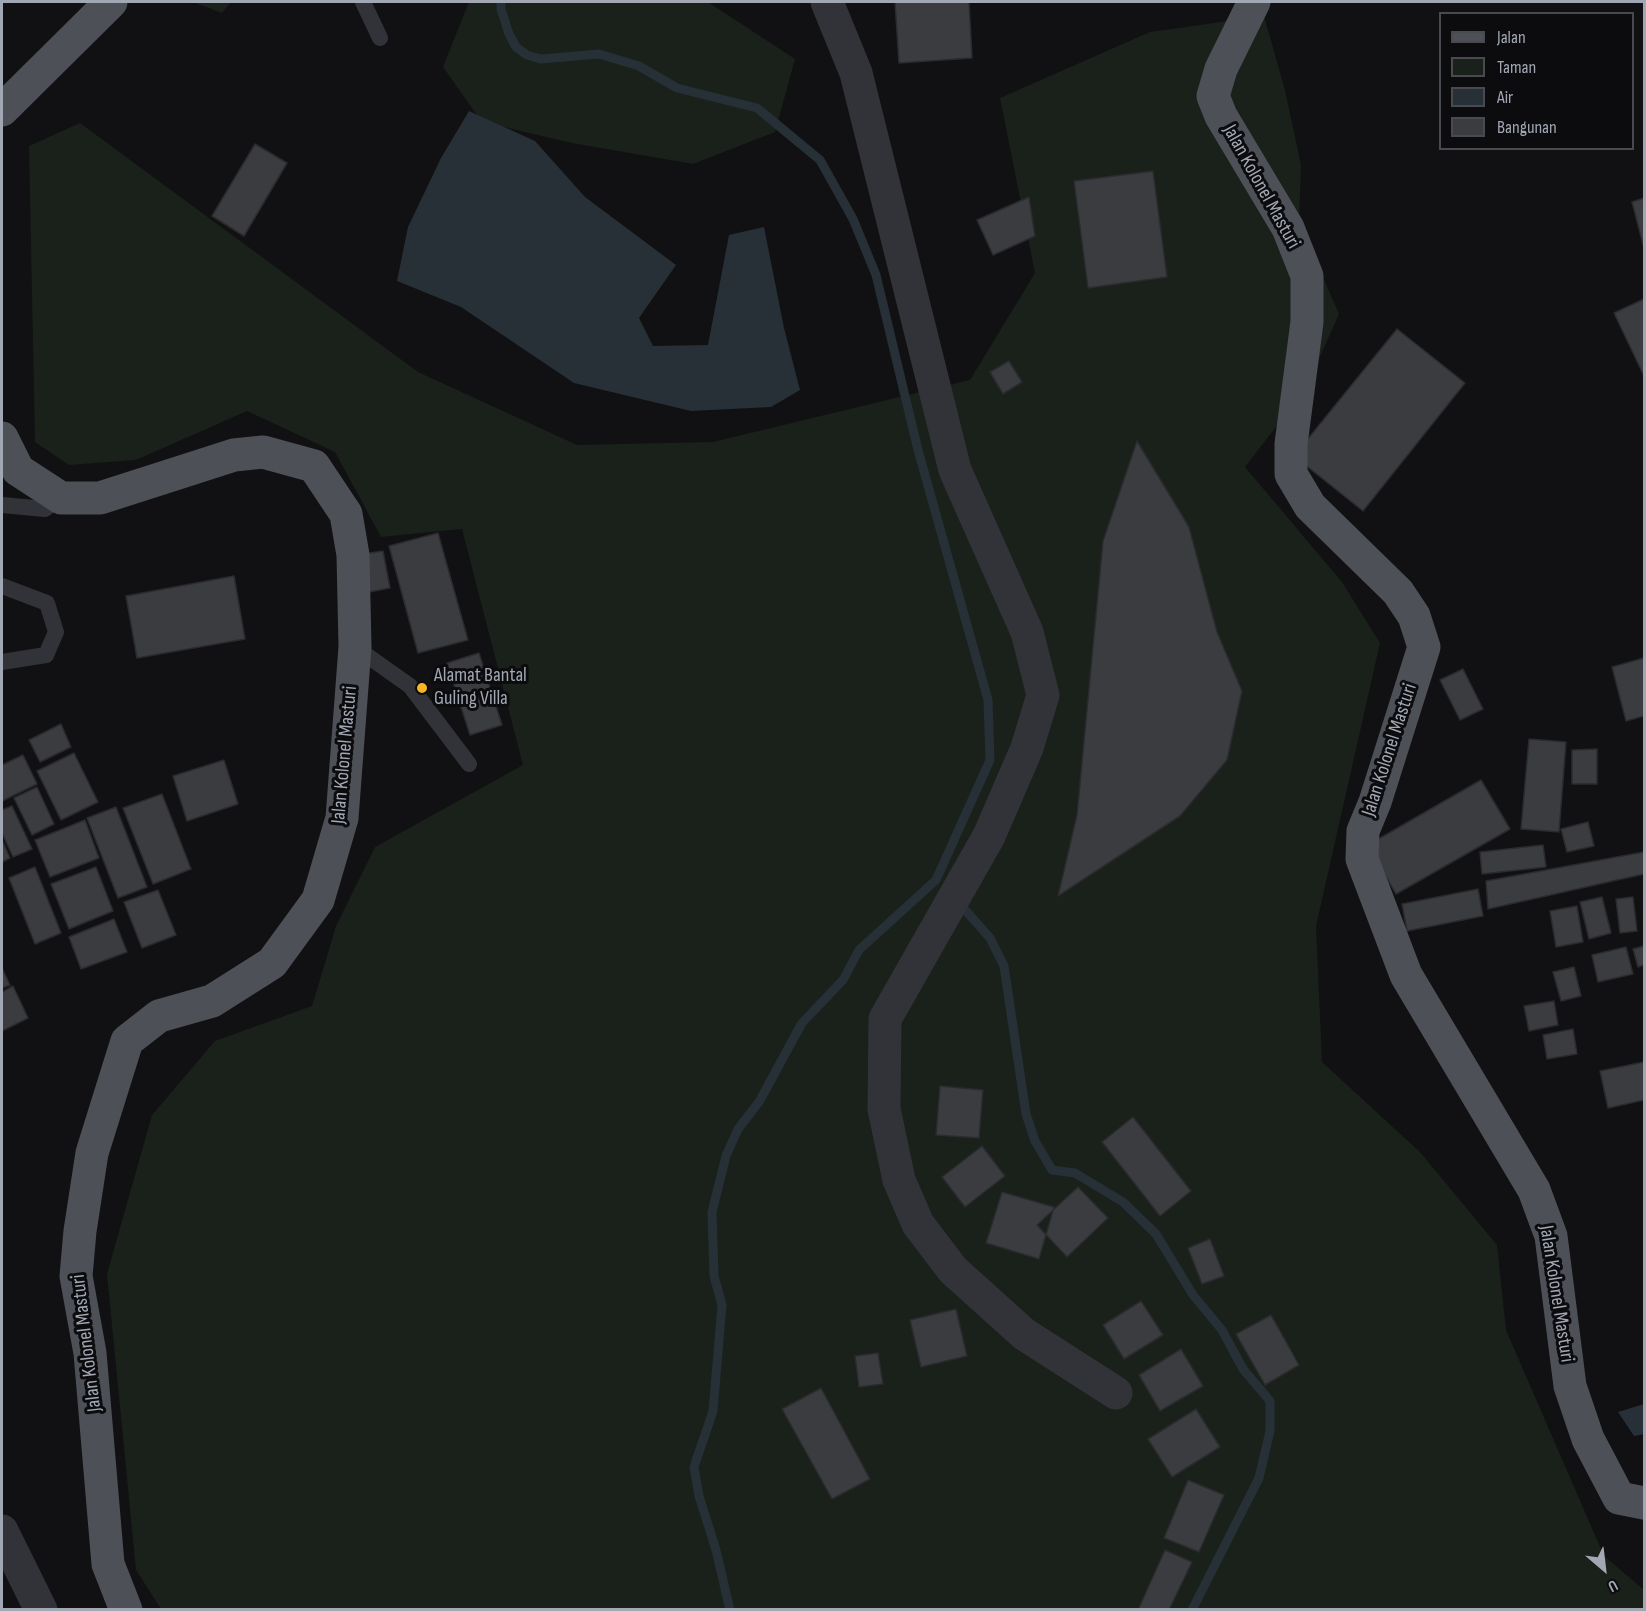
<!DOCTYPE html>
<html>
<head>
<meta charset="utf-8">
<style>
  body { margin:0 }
  #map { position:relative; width:1646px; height:1611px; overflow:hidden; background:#111113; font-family:"Sofia Sans Condensed",sans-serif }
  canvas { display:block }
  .frame { position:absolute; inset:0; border:3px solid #a2a7b4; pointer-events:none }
  .legend { position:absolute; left:1439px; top:12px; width:195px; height:138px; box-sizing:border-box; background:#0c0c0e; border:2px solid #484a50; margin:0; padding:8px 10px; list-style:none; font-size:18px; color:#a2a7b4 }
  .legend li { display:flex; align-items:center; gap:12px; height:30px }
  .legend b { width:30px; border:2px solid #484a50 }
  .north { position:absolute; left:1574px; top:1539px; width:60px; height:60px; -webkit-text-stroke:4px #0c0c0e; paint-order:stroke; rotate:152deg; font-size:16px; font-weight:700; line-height:24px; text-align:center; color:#a2a7b4 }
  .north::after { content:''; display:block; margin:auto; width:21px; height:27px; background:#a2a7b4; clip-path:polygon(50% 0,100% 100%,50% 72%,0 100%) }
</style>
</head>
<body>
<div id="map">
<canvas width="1646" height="1611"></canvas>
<div class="frame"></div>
<ul class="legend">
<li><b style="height:8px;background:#4e5057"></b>Jalan</li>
<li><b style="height:16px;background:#19211a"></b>Taman</li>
<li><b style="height:16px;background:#273037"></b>Air</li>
<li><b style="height:16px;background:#3b3c40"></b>Bangunan</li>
</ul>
<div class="north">U</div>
</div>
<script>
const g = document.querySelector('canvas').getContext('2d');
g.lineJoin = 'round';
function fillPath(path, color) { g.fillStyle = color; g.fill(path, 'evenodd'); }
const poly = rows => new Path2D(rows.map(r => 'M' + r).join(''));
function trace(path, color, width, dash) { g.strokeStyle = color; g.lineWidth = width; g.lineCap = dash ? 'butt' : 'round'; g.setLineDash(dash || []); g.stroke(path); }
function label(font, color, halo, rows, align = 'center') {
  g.font = font + ' "Sofia Sans Condensed",sans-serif'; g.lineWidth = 6; g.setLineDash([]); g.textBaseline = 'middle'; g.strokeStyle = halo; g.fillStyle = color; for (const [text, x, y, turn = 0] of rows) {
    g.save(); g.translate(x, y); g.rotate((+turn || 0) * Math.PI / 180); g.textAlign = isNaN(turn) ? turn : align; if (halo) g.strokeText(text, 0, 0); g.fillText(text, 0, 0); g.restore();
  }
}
const green = poly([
  [193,2,231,2,222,13],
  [469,2,708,2,795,59,775,132,693,164,572,143,482,122,443,67],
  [1264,16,1285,90,1301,165,1299,222,1339,314,1306,388,1245,467,1342,582,1380,643,1316,926,1322,1062,1420,1152,1497,1245,1506,1330,1604,1556,1644,1590,1644,1609,161,1609,136,1570,107,1274,152,1115,215,1041,312,1006,336,926,375,847,523,765,462,529,381,537,335,452,247,411,136,460,69,465,35,442,29,146,80,123,418,372,577,445,713,442,970,380,1035,273,1000,98,1150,32]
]);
const water = poly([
  [469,111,535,141,585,197,676,265,639,318,653,346,708,345,729,235,764,227,784,328,800,390,771,407,691,411,574,383,461,307,397,281,408,227,441,158],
  [1644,1404,1644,1434,1634,1436,1618,1412]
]);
const stream = poly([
  [501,2,501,9,509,34,516,47,527,55,541,59,599,54,639,66,677,88,757,108,820,160,853,219,876,275,918,450,988,700,990,760,936,880,859,950,843,980,802,1023,759,1102,738,1129,726,1156,712,1212,714,1276,722,1305,713,1411,694,1467,699,1496,716,1550,730,1610],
  [959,903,990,938,1004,966,1026,1114,1035,1141,1052,1170,1075,1173,1123,1202,1156,1234,1193,1295,1222,1330,1243,1369,1270,1401,1270,1431,1259,1478,1192,1610]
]);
const building = poly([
  [895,2,969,2,972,58,899,63,895,2],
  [255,144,287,163,244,236,212,216,255,144],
  [1153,171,1167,277,1088,288,1074,181,1153,171],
  [1029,197,1035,236,993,255,977,220,1029,197],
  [1644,198,1644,248,1632,202,1644,198],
  [1644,299,1644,376,1614,313,1644,299],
  [1397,329,1465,383,1363,511,1294,456,1397,329],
  [1009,361,1022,382,1003,394,990,372,1009,361],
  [1137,441,1189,527,1217,632,1242,691,1227,760,1180,816,1058,896,1077,815,1103,541,1137,441],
  [438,533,468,640,418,653,389,546,438,533],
  [383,551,390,588,364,593,357,555,383,551],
  [234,576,245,639,137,658,126,596,234,576],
  [479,653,502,725,470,735,447,663,479,653],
  [1644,658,1644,716,1626,721,1612,667,1644,658],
  [1463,669,1483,709,1460,720,1440,680,1463,669],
  [61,724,71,747,40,762,29,740,61,724],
  [1529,739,1566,742,1559,832,1521,829,1529,739],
  [1597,749,1597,784,1572,784,1572,750,1597,749],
  [74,753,98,802,61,820,37,771,74,753],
  [23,755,37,784,2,801,2,765,23,755],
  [224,760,238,804,187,821,173,776,224,760],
  [1481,780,1510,829,1396,894,1368,845,1481,780],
  [37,787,54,824,32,835,14,798,37,787],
  [162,794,191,869,153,884,123,808,162,794],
  [12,806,32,849,13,857,2,833,2,810,12,806],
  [116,807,147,887,118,898,87,818,116,807],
  [85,820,99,858,50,877,35,840,85,820],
  [1588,822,1594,846,1567,852,1561,829,1588,822],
  [2,840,10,858,2,862,2,840],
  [1543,845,1546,867,1482,874,1480,852,1543,845],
  [1644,852,1644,874,1488,909,1486,881,1644,852],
  [35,867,61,933,35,944,9,878,35,867],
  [96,867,113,911,69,929,51,884,96,867],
  [1478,889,1483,916,1407,931,1402,904,1478,889],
  [158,890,176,935,142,948,124,902,158,890],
  [1602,897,1611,933,1589,939,1580,902,1602,897],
  [1633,897,1637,931,1620,933,1616,899,1633,897],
  [1577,906,1583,942,1556,947,1550,911,1577,906],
  [114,919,127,952,81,969,69,937,114,919],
  [1644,946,1644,965,1638,967,1633,949,1644,946],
  [1626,947,1633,974,1598,982,1592,955,1626,947],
  [1574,967,1581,996,1561,1001,1553,972,1574,967],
  [2,968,10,985,2,988,2,968],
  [13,986,28,1018,2,1031,2,992,13,986],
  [1554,1001,1558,1025,1529,1031,1524,1006,1554,1001],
  [1573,1029,1577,1054,1547,1059,1543,1035,1573,1029],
  [1644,1062,1644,1100,1608,1108,1600,1071,1644,1062],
  [940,1086,983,1090,979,1138,936,1135,940,1086],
  [1133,1117,1191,1191,1160,1216,1102,1142,1133,1117],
  [982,1146,1005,1176,965,1207,942,1177,982,1146],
  [1078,1187,1108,1218,1067,1257,1037,1225,1078,1187],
  [1002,1192,1054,1207,1039,1259,986,1243,1002,1192],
  [1210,1239,1224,1276,1202,1284,1188,1248,1210,1239],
  [1141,1301,1163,1335,1124,1359,1103,1325,1141,1301],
  [956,1309,967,1356,921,1367,910,1320,956,1309],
  [1271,1315,1299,1365,1265,1385,1236,1334,1271,1315],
  [1181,1349,1203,1386,1160,1411,1139,1375,1181,1349],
  [878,1353,883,1384,859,1387,855,1356,878,1353],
  [821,1388,870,1479,832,1499,782,1409,821,1388],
  [1196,1409,1220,1447,1172,1477,1148,1439,1196,1409],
  [1188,1480,1224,1495,1199,1552,1164,1538,1188,1480],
  [1165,1550,1192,1562,1169,1610,1138,1610,1165,1550]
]);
const lane = poly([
  [363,2,380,38],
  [2,505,45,509,61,498],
  [2,586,47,603,56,632,46,655,2,662],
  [355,647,410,686,469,764]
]);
const street = poly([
  [827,2,856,73,955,470,1027,632,1043,695,1027,748,989,836,885,1019,884,1109,899,1180,918,1224,953,1270,1024,1334,1116,1393],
  [2,1531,41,1610]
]);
const primary = poly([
  [1254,2,1221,69,1213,96,1221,116,1288,228,1307,276,1307,322,1291,444,1291,474,1310,506,1398,592,1414,616,1424,647,1375,802,1363,831,1362,859,1406,975,1534,1190,1551,1236,1570,1386,1588,1439,1619,1498,1644,1503],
  [2,110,111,2],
  [2,438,18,470,61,498,100,498,234,455,263,452,314,466,346,514,353,555,355,647,342,818,318,900,272,963,212,1001,159,1016,127,1041,92,1153,80,1231,76,1276,90,1353,108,1564,126,1610]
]);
const markers = [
  [422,688,6,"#f8b424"]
];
const streetNames = [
  ["Jalan Kolonel Masturi",1261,187,61],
  ["Jalan Kolonel Masturi",1390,750,-72],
  ["Jalan Kolonel Masturi",345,755,-85],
  ["Jalan Kolonel Masturi",1556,1294,81],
  ["Jalan Kolonel Masturi",87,1343,-97]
];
const poiNames = [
  ["Alamat Bantal",434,676],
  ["Guling Villa",434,699]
];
fillPath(green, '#19211a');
fillPath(water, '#273037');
trace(stream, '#273037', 9);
fillPath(building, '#3b3c40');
trace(building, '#2b2b2f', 1.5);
trace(lane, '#323338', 16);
trace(street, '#323338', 33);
trace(primary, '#4e5057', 33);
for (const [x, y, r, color] of markers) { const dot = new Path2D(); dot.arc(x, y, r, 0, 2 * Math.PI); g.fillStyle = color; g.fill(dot); trace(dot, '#0c0c0e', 2); }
label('20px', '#a2a7b4', '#0c0c0e', streetNames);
label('20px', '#a2a7b4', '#0c0c0e', poiNames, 'left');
</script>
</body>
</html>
